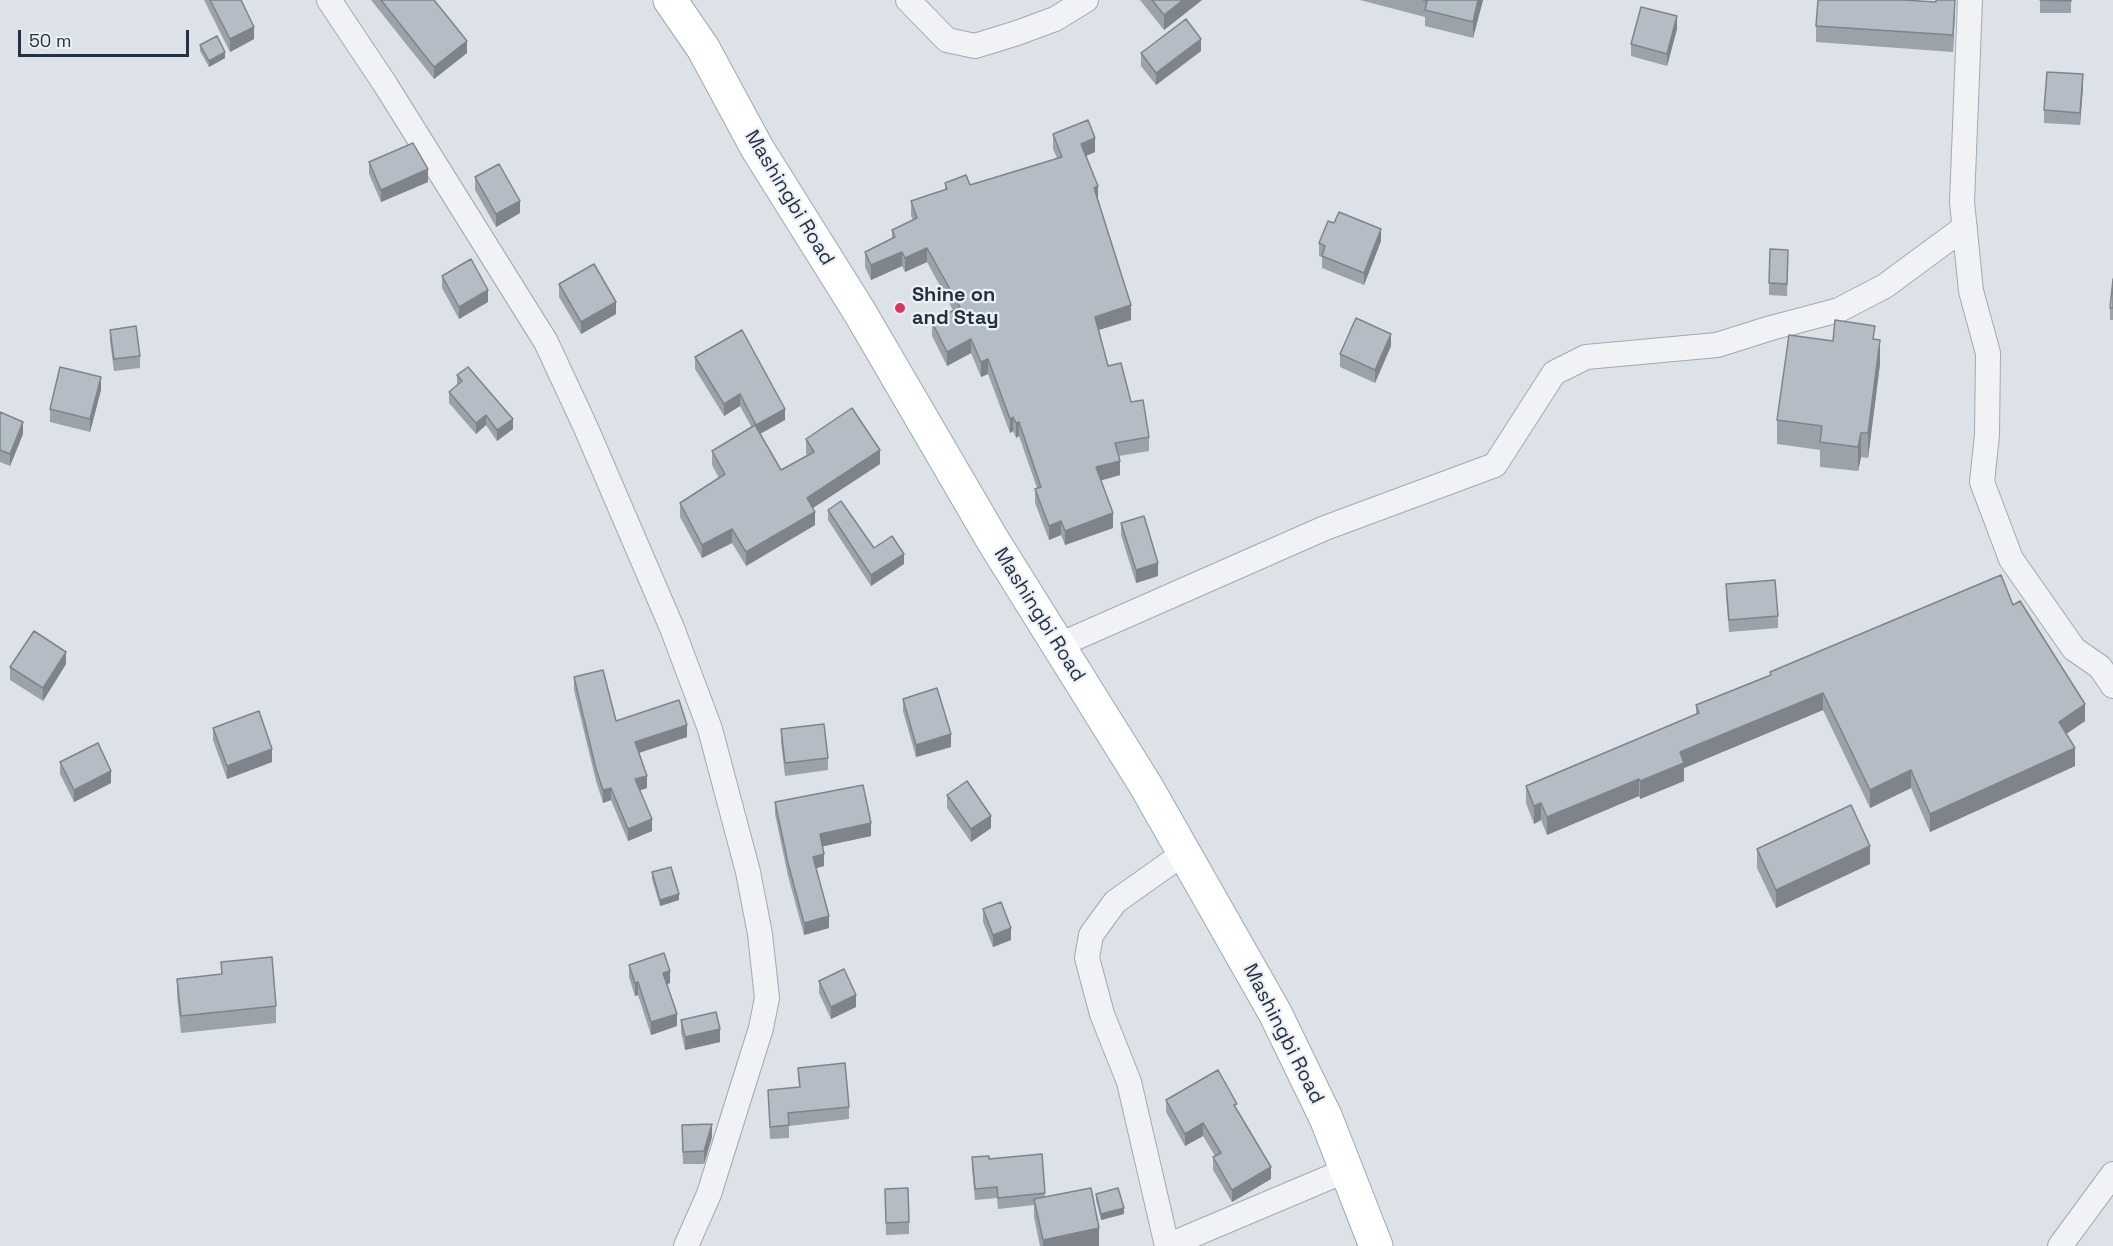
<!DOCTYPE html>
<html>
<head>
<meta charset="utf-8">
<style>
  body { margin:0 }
  #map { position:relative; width:2113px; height:1246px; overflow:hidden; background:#dde2e8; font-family:"Space Grotesk",sans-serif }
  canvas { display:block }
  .scale { position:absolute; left:18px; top:30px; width:171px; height:27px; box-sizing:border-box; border:3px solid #253140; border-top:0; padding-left:8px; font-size:18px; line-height:21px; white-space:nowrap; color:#253140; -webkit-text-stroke:4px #ecf1f6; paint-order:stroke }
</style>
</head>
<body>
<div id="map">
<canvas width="2113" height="1246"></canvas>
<div class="scale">50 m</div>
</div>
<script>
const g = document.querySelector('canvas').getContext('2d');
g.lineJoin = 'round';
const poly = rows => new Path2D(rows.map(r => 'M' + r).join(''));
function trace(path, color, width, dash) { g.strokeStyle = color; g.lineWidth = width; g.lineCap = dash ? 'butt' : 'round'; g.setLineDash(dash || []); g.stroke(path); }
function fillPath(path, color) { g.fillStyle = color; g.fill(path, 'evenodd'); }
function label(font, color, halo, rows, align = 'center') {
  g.font = font + ' "Space Grotesk",sans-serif'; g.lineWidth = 4.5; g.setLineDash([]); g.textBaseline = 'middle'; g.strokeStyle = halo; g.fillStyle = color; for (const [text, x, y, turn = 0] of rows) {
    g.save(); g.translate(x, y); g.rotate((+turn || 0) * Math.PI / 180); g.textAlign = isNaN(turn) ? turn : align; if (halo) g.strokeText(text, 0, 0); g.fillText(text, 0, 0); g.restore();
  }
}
const street = poly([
  [329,0,385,84,546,342,586,428,672,628,710,729,748,872,760,934,767,998,761,1028,709,1194,686,1246],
  [908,0,947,40,975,46,1017,33,1055,19,1086,0],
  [1970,0,1962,202,1971,291,1988,353,1987,435,1982,482,2011,559,2074,649,2100,667,2113,686],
  [1057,646,1325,528,1495,465,1554,373,1586,357,1717,345,1771,328,1839,310,1885,286,1965,227],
  [1167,1246,1129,1082,1102,1014,1087,958,1091,935,1115,902,1184,853],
  [1167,1246,1347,1170],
  [2060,1246,2113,1174]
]);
const primary = poly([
  [670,0,703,48,757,148,859,311,992,539,1146,786,1275,1013,1326,1118,1376,1246]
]);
const wall = poly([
  [204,0,241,0,254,39,230,52],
  [371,0,434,0,467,53,434,79],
  [1140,0,1202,0,1164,30],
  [1360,0,1483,0,1473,38,1425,26,1425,17],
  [2040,0,2071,0,2071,13,2040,13],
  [1955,7,1953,52,1816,42,1816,26],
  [1677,29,1667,66,1631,56,1631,44],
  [200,45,225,58,209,67,200,51],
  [1201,51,1156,85,1141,66,1141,53],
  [2083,87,2080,125,2044,123,2044,110],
  [1053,134,1095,152,1086,156,1131,320,1099,330,1108,366,1131,402,1149,437,1149,451,1119,456,1120,475,1101,480,1113,528,1065,545,1061,535,1049,540,1035,503,1035,489,1037,488,1019,436,1016,438,1013,431,1010,433,988,374,981,377,971,353,947,366,932,336,932,322,953,310,927,262,905,272,902,266,871,280,865,267,865,252,892,239,892,230,913,220,911,216,911,201,945,190,945,183,970,185,1057,158,1053,149],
  [369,162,428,182,381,202,369,174],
  [475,177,520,213,496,227,475,190],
  [1381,241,1364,285,1322,268,1322,257,1319,256,1319,243],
  [1788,262,1787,296,1769,295,1769,283],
  [442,276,488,302,459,319,442,288],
  [2113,279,2113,320,2110,320,2110,308],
  [559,284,616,314,581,334,559,297],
  [110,330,140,356,140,368,114,371,110,342],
  [1875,339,1880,364,1868,458,1861,457,1858,471,1820,467,1820,450,1777,444,1777,420,1833,341],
  [1391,346,1375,383,1340,367,1340,354],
  [695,357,785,420,760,434,781,470,807,455,806,453,806,439,880,464,812,508,815,525,746,566,732,543,702,558,680,517,680,503,719,478,712,465,712,451,752,428,740,406,724,416,695,369],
  [457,375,513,429,497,441,486,425,476,434,449,403,449,392,457,385],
  [101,390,90,432,50,422,50,409],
  [0,412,23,434,10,466,0,462],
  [828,510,874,548,904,564,871,586,828,520],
  [1121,523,1158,576,1136,583,1121,535],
  [1726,584,1778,616,1778,628,1729,632,1726,596],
  [2013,605,2085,721,2066,734,2075,766,1930,832,1911,788,1870,808,1823,710,1684,768,1684,781,1640,799,1639,796,1547,835,1541,820,1534,824,1526,803,1526,786,1696,714,1696,705,1770,675,1770,672],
  [66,664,43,701,10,680,10,667],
  [574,677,616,721,687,737,639,753,647,788,640,790,652,831,628,841,611,800,603,803,596,781,574,690],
  [903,699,951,747,916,757,903,711],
  [213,728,272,762,227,779,213,740],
  [781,729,828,758,828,770,785,776,781,742],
  [60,762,111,783,74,802,60,774],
  [947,795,991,828,971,842,947,808],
  [775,802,871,836,823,846,824,866,816,868,829,928,804,935,788,876,775,814],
  [1757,849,1870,864,1776,908,1757,868],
  [652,872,679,900,660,906,652,879],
  [983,909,1011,940,993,947,983,922],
  [221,962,276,1006,276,1023,181,1033,177,995,177,979,221,974],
  [629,965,670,983,667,984,677,1026,651,1035,638,995,635,996,629,977],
  [819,981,856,1007,831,1019,819,993],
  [681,1020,720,1042,685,1050,681,1032],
  [798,1068,849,1107,849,1119,789,1126,789,1138,770,1139,768,1090,799,1087],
  [1166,1100,1237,1110,1271,1179,1232,1202,1213,1170,1213,1157,1215,1156,1203,1136,1185,1146,1166,1112],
  [712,1137,704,1164,683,1164,682,1138],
  [1042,1154,1045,1197,1099,1246,1040,1246,1034,1217,1034,1205,998,1209,997,1198,975,1200,972,1168,972,1157,989,1159],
  [885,1189,909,1222,909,1234,886,1235],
  [1096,1194,1124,1214,1101,1220,1096,1200]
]);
const shadedWall = poly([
  [1183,0,1202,0,1164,30,1164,15],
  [1478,0,1483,0,1473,38,1473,22],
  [1955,0,1955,7,1953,52,1953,35],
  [1677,16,1677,29,1667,66,1667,54],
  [254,27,254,39,230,52,230,39],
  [1201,39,1201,51,1156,85,1156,73],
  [467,41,467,53,434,79,434,67],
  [225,52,225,58,209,67,209,61],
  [2083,74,2083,87,2080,125,2080,113],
  [1095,138,1095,152,1081,158,1081,144],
  [428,169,428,182,381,202,381,190],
  [1098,186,1098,201,1094,188],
  [520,201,520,213,496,227,496,214],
  [1381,229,1381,241,1364,285,1364,273],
  [927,248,927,262,905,272,905,258],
  [902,252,902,266,871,280,871,265],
  [488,290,488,302,459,319,459,307],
  [616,302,616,314,581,334,581,322],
  [1131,305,1131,320,1095,331,1095,317],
  [1391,334,1391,346,1375,383,1375,370],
  [971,339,971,353,947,366,947,352],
  [1880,340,1880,364,1868,458,1868,433],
  [988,359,988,374,981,377,981,362],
  [101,377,101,390,90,432,90,419],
  [740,394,740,406,724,416,724,404],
  [785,409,785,420,756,436,756,425],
  [486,415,486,425,476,434,476,423],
  [1013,417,1013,431,1010,433,1010,419],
  [513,419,513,429,497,441,497,430],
  [23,422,23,434,10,466,10,454],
  [1019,422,1019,436,1016,438,1016,423],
  [1861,433,1861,457,1858,471,1858,447],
  [880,450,880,464,807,512,807,498],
  [1120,461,1120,475,1096,482,1096,467],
  [815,512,815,525,746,566,746,552],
  [1113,513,1113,528,1065,545,1065,531],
  [1061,521,1061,535,1049,540,1049,526],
  [732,529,732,543,702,558,702,545],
  [904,554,904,564,871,586,871,575],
  [1158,563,1158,576,1136,583,1136,570],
  [66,652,66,664,43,701,43,688],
  [1823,693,1823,710,1684,768,1684,781,1640,799,1640,781,1680,752],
  [2085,704,2085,721,2059,739,2059,722],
  [687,725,687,737,635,754,635,742],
  [951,734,951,747,916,757,916,745],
  [2075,748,2075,766,1930,832,1930,814],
  [272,749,272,762,227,779,227,766],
  [1911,770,1911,788,1870,808,1870,790],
  [111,771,111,783,74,802,74,790],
  [647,776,647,788,635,792,635,779],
  [1639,779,1639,796,1547,835,1547,817],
  [611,788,611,800,603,803,603,790],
  [1541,803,1541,820,1534,824,1534,806],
  [991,816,991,828,971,842,971,829],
  [652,819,652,831,628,841,628,829],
  [871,823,871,836,820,847,820,834],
  [1870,846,1870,864,1776,908,1776,890],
  [824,854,824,866,813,869,813,857],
  [679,894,679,900,660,906,660,900],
  [829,916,829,928,804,935,804,923],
  [1011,928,1011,940,993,947,993,935],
  [670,971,670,983,663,986,663,973],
  [638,982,638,995,635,996,635,983],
  [856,995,856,1007,831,1019,831,1007],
  [677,1014,677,1026,651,1035,651,1022],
  [720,1029,720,1042,685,1050,685,1037],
  [1203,1123,1203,1136,1185,1146,1185,1134],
  [712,1124,712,1137,704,1164,704,1151],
  [1271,1167,1271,1179,1232,1202,1232,1190],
  [1124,1208,1124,1214,1101,1220,1101,1214],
  [1099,1228,1099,1246,1043,1246,1043,1240]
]);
const building = poly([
  [210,0,241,0,254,27,230,39,210,0],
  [381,0,434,0,467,41,434,67,381,0],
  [1152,0,1183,0,1164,15,1152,0],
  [1423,0,1478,0,1473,22,1425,10,1427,1,1423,0],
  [1818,0,1903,0,1936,2,1936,0,1955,0,1953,35,1816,26,1818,0],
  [2040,0,2071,0,2071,1,2040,0],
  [1641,7,1677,16,1667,54,1631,44,1641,7],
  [1186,19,1201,39,1156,73,1141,53,1186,19],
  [217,36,225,52,209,61,200,45,217,36],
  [2047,72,2083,74,2080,113,2044,110,2047,72],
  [1088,120,1095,138,1081,144,1098,186,1094,188,1131,305,1095,317,1108,366,1121,363,1131,402,1143,400,1149,437,1115,443,1120,461,1096,467,1113,513,1065,531,1061,521,1049,526,1035,489,1041,487,1019,422,1016,423,1013,417,1010,419,988,359,981,362,971,339,947,352,932,322,960,307,927,248,905,258,902,252,871,265,865,252,895,237,892,230,917,218,911,201,947,189,945,183,966,175,970,185,1062,157,1053,134,1088,120],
  [413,143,428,169,381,190,369,162,413,143],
  [499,164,520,201,496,214,475,177,499,164],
  [1339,212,1381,229,1364,273,1322,256,1325,246,1319,243,1328,221,1334,223,1339,212],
  [1770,249,1788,250,1787,284,1769,283,1770,249],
  [471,259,488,290,459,307,442,276,471,259],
  [594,264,616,302,581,322,559,284,594,264],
  [2113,279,2113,308,2110,308,2113,279],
  [1356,318,1391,334,1375,370,1340,354,1356,318],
  [1835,320,1875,326,1873,339,1880,340,1868,433,1861,433,1858,447,1820,442,1822,426,1777,420,1789,335,1833,341,1835,320],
  [136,326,140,356,114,359,110,330,136,326],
  [742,330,785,409,756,425,740,394,724,404,695,357,742,330],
  [60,367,101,377,90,419,50,409,60,367],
  [468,367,513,419,497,430,486,415,476,423,449,392,462,381,457,375,468,367],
  [852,408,880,450,807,498,815,512,746,552,732,529,702,545,680,503,725,474,712,451,755,425,781,470,814,452,806,439,852,408],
  [0,412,23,422,10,454,0,450,0,412],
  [841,501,874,548,892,536,904,554,871,575,828,510,841,501],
  [1144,516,1158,563,1136,570,1121,523,1144,516],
  [2001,575,2013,605,2020,601,2085,704,2059,722,2075,748,1930,814,1911,770,1870,790,1823,693,1680,752,1684,763,1640,781,1639,779,1547,817,1541,803,1534,806,1526,786,1699,713,1696,705,1771,675,1770,672,2001,575],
  [1775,580,1778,616,1729,620,1726,584,1775,580],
  [34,631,66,652,43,688,10,667,34,631],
  [603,670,616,721,679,700,687,725,635,742,647,776,635,779,652,819,628,829,611,788,603,790,596,769,574,677,603,670],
  [937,688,951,734,916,745,903,699,937,688],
  [259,711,272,749,227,766,213,728,259,711],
  [824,724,828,758,785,763,781,729,824,724],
  [98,743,111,771,74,790,60,762,98,743],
  [967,781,991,816,971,829,947,795,967,781],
  [863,785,871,823,820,834,824,854,813,857,829,916,804,923,788,863,775,802,863,785],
  [1851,805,1870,846,1776,890,1757,849,1851,805],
  [671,867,679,894,660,900,652,872,671,867],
  [1001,902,1011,928,993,935,983,909,1001,902],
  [664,953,670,971,663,973,677,1014,651,1022,638,982,635,983,629,965,664,953],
  [272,957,276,1006,181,1016,177,979,222,974,221,962,272,957],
  [844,969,856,995,831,1007,819,981,844,969],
  [716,1012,720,1029,685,1037,681,1020,716,1012],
  [845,1063,849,1107,788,1113,789,1125,770,1127,768,1090,800,1087,798,1068,845,1063],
  [1218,1070,1237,1104,1234,1105,1271,1167,1232,1190,1213,1157,1221,1153,1203,1123,1185,1134,1166,1100,1218,1070],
  [712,1124,704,1151,683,1152,682,1125,712,1124],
  [1042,1154,1045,1193,998,1198,997,1187,975,1189,972,1157,989,1156,989,1159,1042,1154],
  [908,1188,909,1222,886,1223,885,1189,908,1188],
  [1091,1188,1099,1228,1043,1240,1034,1199,1091,1188],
  [1118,1188,1124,1208,1101,1214,1096,1194,1118,1188]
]);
const markers = [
  [900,308,6,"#d8365f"]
];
const streetNames = [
  ["Mashingbi Road",789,198,59],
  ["Mashingbi Road",1039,615,58],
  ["Mashingbi Road",1283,1034,63]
];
const poiNames = [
  ["Shine on",912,296],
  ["and Stay",912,319]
];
trace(street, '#a2a9b2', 26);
trace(primary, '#9ba8b5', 35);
trace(street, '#f0f2f6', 24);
trace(primary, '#fff', 33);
fillPath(wall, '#9ba2a9');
fillPath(shadedWall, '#7e848a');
fillPath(building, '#b4bcc5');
trace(building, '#7e848a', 1.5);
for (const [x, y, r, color] of markers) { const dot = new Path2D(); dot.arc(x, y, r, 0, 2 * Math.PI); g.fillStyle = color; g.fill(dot); trace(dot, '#ecf1f6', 2); }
label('20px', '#253140', '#ecf1f6', streetNames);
label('bold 20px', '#253140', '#ecf1f6', poiNames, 'left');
</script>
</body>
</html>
